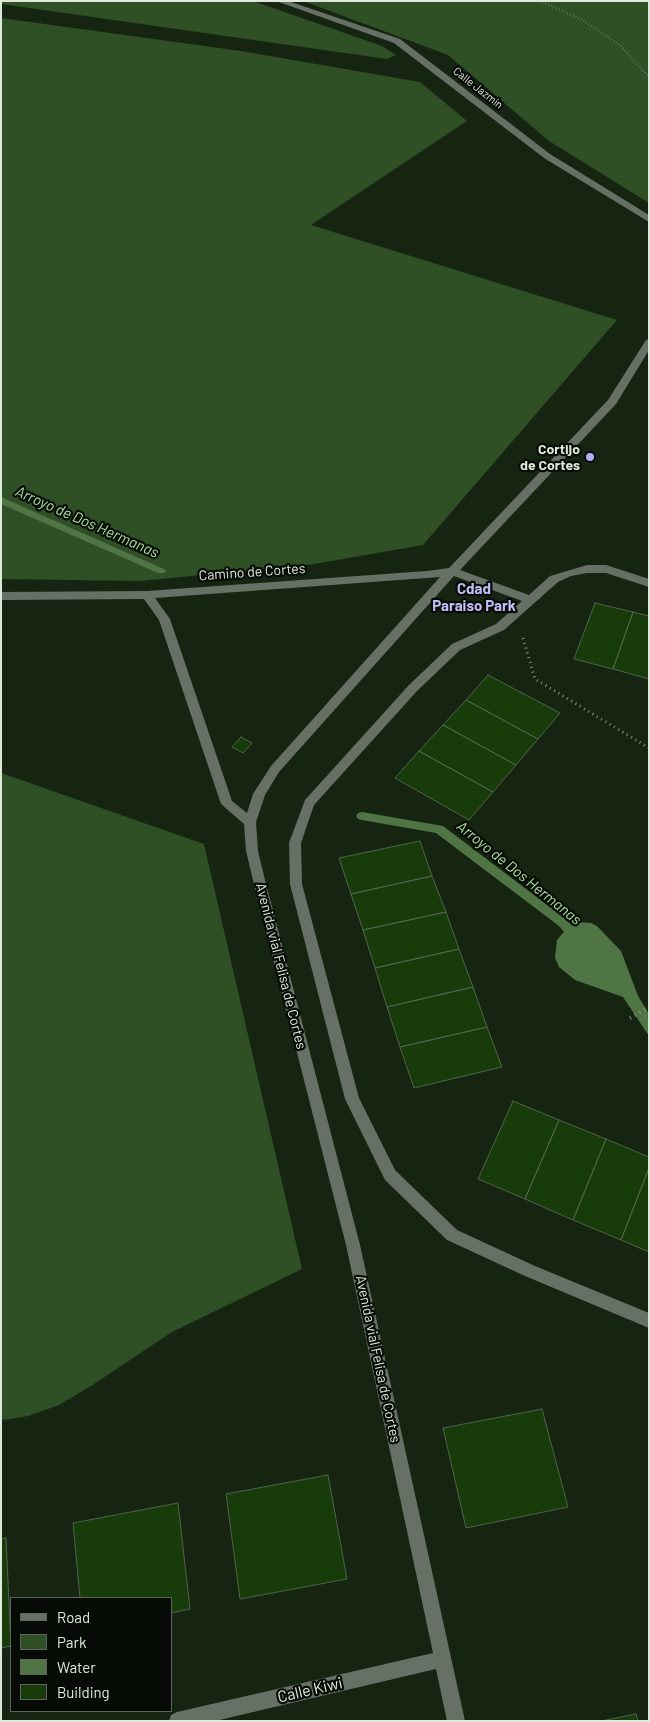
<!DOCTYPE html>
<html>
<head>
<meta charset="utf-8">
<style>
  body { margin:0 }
  #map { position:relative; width:650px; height:1722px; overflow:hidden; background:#162511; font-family:Barlow,sans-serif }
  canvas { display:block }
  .frame { position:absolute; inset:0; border:2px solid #dee9db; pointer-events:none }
  .legend { position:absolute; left:10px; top:1597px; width:162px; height:115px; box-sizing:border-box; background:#060c05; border:1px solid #5c645b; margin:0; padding:6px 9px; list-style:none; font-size:15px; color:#dee9db }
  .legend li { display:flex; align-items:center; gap:10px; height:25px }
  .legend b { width:25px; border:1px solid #5c645b }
</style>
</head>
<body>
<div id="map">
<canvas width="650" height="1722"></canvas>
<div class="frame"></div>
<ul class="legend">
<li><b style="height:6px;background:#677065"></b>Road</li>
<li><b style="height:14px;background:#2f4f25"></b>Park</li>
<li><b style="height:14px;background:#4e7543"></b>Water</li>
<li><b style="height:14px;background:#173c09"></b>Building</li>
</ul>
</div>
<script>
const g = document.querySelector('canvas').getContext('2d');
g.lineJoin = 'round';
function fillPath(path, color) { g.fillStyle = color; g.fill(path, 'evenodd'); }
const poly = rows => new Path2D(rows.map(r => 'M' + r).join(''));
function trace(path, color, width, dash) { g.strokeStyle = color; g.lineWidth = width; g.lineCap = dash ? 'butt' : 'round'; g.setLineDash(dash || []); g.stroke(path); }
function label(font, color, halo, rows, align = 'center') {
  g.font = font + ' Barlow,sans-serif'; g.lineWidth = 4.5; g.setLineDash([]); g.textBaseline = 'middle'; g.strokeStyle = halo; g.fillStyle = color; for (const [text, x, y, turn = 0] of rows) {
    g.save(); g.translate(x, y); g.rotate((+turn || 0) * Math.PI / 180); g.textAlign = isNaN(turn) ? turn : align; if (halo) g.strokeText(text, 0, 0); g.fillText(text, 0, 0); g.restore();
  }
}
const green = poly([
  [1,1,253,1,382,46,396,55,387,59,1,4],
  [303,1,649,1,649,203,549,141,448,55],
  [1,18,241,51,420,82,467,121,311,225,617,320,423,545,314,564,140,581,1,579],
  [1,773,204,844,302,1269,172,1332,91,1386,59,1405,28,1416,4,1420,1,1419]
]);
const water = poly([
  [578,922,591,923,597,926,621,951,638,996,649,1014,649,1036,623,997,575,980,559,967,555,958,557,940,567,928]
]);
const stream = poly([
  [1,497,164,569,166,571,164,573,158,573,1,504,1,497],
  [362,812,443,826,567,920,580,935,582,938,580,941,576,943,572,941,559,926,436,833,362,820,358,819,356,816,358,813,362,812]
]);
const building = poly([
  [595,603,633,612,613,669,574,659,595,603],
  [633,612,649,616,649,679,613,669,633,612],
  [488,675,560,713,538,739,466,700,488,675],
  [466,700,538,739,516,765,443,725,466,700],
  [443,725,516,765,493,792,419,751,443,725],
  [241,737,252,743,243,753,232,747,241,737],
  [419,751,493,792,469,820,395,778,419,751],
  [420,841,432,876,351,894,339,858,420,841],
  [432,876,446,912,363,930,351,894,432,876],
  [446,912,459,949,375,968,363,930,446,912],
  [459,949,473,987,387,1007,375,968,459,949],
  [473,987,487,1027,400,1047,387,1007,473,987],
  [487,1027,502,1067,414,1088,400,1047,487,1027],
  [513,1101,559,1120,525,1199,478,1179,513,1101],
  [559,1120,606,1139,573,1220,525,1199,559,1120],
  [606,1139,649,1157,649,1168,621,1240,573,1220,606,1139],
  [649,1168,649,1252,621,1240,649,1168],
  [542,1409,568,1507,466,1528,443,1428,542,1409],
  [328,1475,347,1579,240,1599,226,1494,328,1475],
  [178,1503,190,1609,171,1613,171,1598,80,1598,73,1523,178,1503],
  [6,1538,11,1646,1,1648,1,1539,6,1538],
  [636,1714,638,1721,601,1721,636,1714]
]);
const pathFar2 = poly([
  [540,1,581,19,621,46,649,77]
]);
const pathFar1 = poly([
  [523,638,535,679,649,748]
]);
const path = poly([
  [630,1018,649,1007]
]);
const minor = poly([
  [276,1,288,1,400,39,550,154,649,215,649,222,544,158,394,43,276,1],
  [649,339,649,350,616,404,460,570,529,595,550,576,587,565,606,565,649,579,649,587,606,573,587,573,571,576,558,582,504,630,460,650,417,691,314,805,301,843,302,884,359,1098,395,1170,457,1230,535,1266,649,1313,649,1328,525,1276,447,1240,385,1180,345,1099,290,884,289,843,305,800,409,685,452,644,496,624,522,601,454,576,279,772,265,795,256,822,258,851,265,880,360,1245,465,1721,447,1721,436,1669,215,1721,169,1721,171,1715,177,1712,433,1653,346,1245,253,880,246,851,244,824,221,804,159,620,144,599,1,600,1,592,147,591,427,571,449,568,608,400,646,340,649,339],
  [440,577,271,766,253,794,247,813,232,801,170,619,155,598,440,577]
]);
const markers = [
  [590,457,5,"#b4acf9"]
];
const farStreetnames = [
  ["Calle Jazmín",478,88,38]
];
const poiNames = [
  ["Cortijo",580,449],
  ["de Cortes",580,465]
];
const streetNames = [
  ["Camino de Cortes",252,572,-4],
  ["Avenida vial Felisa de Cortes",281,966,76],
  ["Avenida vial Felisa de Cortes",378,1359,78]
];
const waterNames = [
  ["Arroyo de Dos Hermanas",87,522,24],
  ["Arroyo de Dos Hermanas",519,873,39]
];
const neighbourhoodNames = [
  ["Cdad",474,589],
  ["Paraiso Park",474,606]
];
const nearStreetnames = [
  ["Calle Kiwi",310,1690,-13]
];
fillPath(green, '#2f4f25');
fillPath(water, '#4e7543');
fillPath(stream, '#4e7543');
fillPath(building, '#173c09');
trace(building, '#51634c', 1);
trace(pathFar2, '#828f7e', 2.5, [0.5, 2.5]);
trace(pathFar1, '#828f7e', 3, [1, 4]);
trace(path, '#828f7e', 4, [1, 4.5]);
fillPath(minor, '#677065');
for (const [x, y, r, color] of markers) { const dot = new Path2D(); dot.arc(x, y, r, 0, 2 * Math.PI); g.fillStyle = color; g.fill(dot); trace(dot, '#060c05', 2); }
label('11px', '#dee9db', '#060c05', farStreetnames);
label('bold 14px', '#dee9db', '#060c05', poiNames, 'right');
label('14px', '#dee9db', '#060c05', streetNames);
label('italic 15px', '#a7e195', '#060c05', waterNames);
label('bold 15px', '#c3bdf7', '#060c05', neighbourhoodNames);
label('16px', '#dee9db', '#060c05', nearStreetnames);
</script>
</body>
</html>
